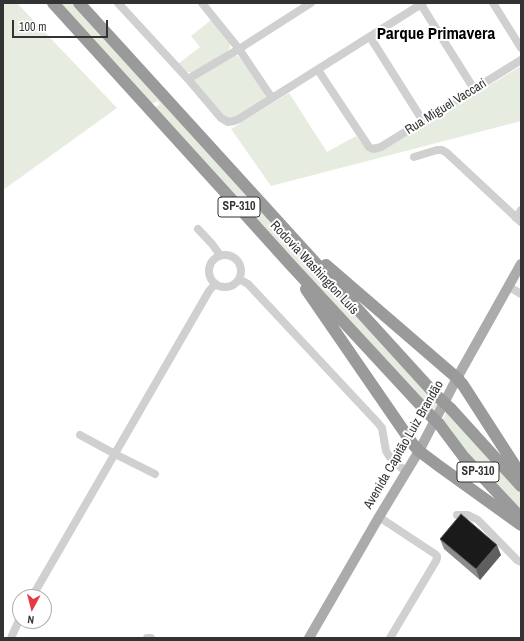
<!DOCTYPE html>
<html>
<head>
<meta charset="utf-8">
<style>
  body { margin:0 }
  #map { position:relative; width:524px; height:641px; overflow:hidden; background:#fff; font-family:"Archivo Narrow",sans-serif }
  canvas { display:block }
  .frame { position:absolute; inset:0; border:4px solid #333; pointer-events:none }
  .north { position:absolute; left:12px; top:589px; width:40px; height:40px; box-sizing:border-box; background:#fff; border:1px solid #adadad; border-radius:50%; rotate:187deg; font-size:11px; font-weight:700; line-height:16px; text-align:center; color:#333 }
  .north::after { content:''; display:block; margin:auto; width:14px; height:18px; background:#e63946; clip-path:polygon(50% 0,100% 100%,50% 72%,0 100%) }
  .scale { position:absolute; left:12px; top:20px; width:96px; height:18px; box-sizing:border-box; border:2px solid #333; border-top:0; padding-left:5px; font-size:12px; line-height:14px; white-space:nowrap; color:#333; -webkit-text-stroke:3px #fff; paint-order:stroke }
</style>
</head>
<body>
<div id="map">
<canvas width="524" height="641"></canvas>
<div class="frame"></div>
<div class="north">N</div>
<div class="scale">100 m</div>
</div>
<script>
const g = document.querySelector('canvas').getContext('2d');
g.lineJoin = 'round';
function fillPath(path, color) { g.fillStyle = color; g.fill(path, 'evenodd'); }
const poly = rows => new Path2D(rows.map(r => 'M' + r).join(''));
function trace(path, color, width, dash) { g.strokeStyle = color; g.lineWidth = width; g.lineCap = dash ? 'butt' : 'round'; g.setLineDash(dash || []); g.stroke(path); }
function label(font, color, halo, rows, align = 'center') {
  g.font = font + ' "Archivo Narrow",sans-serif'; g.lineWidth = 4; g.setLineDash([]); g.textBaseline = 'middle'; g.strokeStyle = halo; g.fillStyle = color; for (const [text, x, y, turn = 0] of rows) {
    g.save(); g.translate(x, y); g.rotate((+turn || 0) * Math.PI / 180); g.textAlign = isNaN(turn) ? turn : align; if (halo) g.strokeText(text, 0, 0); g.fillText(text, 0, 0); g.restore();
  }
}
const green = poly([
  [3,3,17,3,117,108,3,190],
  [57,3,74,3,440,403,435,412,153,109,160,104,158,101,151,104],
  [211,20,230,42,230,48,228,51,193,73,188,72,185,71,178,64,200,47,191,36],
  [235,55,239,57,267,95,266,97,263,100,232,119,221,116,193,82,194,77],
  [521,66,521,121,271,186,231,129,289,93,327,152,356,136,367,150,383,150],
  [447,411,521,492,521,510,442,424,443,419]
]);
const minor = poly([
  [118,3,188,79,221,118,228,122,234,121,239,119,423,3],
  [202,3,239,49,272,98],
  [420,3,474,89],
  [493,3,521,48],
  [370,37,423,121],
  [318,70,369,147,373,149,381,147,521,60],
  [188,79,239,49,311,3],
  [414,157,437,150,442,150,447,153,521,222],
  [516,218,521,210],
  [198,229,212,244,220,255],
  '209 271a16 16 0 1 1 32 0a16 16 0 1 1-32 0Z',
  [239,279,248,284,378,423,382,428,386,451,389,456,406,472],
  [508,286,521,294],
  [80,435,115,454,155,474],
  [457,515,468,515,478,520,517,560,521,562],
  [379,517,435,554,437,556,437,558,436,561,390,638],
  [32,597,209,291,215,284],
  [11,638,20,618],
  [147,638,151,638]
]);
const major = poly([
  [309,638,379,517,419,451,457,378,521,264]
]);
const highway = poly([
  [53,3,243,212,289,263,426,411],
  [79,3,434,393],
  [326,265,457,378,463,385,521,475],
  [306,289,412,443,419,451,439,466,521,525],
  [451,409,521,486],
  [439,424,463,456,521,518]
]);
const highwayBridge = poly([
  [434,393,451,409],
  [426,411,439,424]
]);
const wall = poly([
  [440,539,501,555,480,580,444,549]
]);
const shadedWall = poly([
  [497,545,501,555,480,580,476,569]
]);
const building = poly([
  [461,514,497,545,476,569,440,539,461,514]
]);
const shields = [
  [239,207,42],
  [478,472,42]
];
const shieldNames = [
  ["SP-310",239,207],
  ["SP-310",478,472]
];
const streetNames = [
  ["Rua Miguel Vaccari",446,107,-32],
  ["Rodovia Washington Luís",314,268,47],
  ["Avenida Capitão Luiz Brandão",404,445,-60]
];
const districtNames = [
  ["Parque Primavera",436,34]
];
fillPath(green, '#e6ecdf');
trace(minor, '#d0d0d0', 8);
trace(major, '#ababab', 10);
trace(highway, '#9a9a9a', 12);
trace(highwayBridge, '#9a9a9a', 12);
fillPath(wall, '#8c8c8c');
fillPath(shadedWall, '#5f5f5f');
fillPath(building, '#1a1a1a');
trace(building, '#5f5f5f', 1);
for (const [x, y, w] of shields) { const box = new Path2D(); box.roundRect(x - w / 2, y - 10, w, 20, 3); g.fillStyle = '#fff'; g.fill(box); trace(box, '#333', 1); }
label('bold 12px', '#333', null, shieldNames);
label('13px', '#333', '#fff', streetNames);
label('bold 17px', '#000', '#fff', districtNames);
</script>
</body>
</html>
